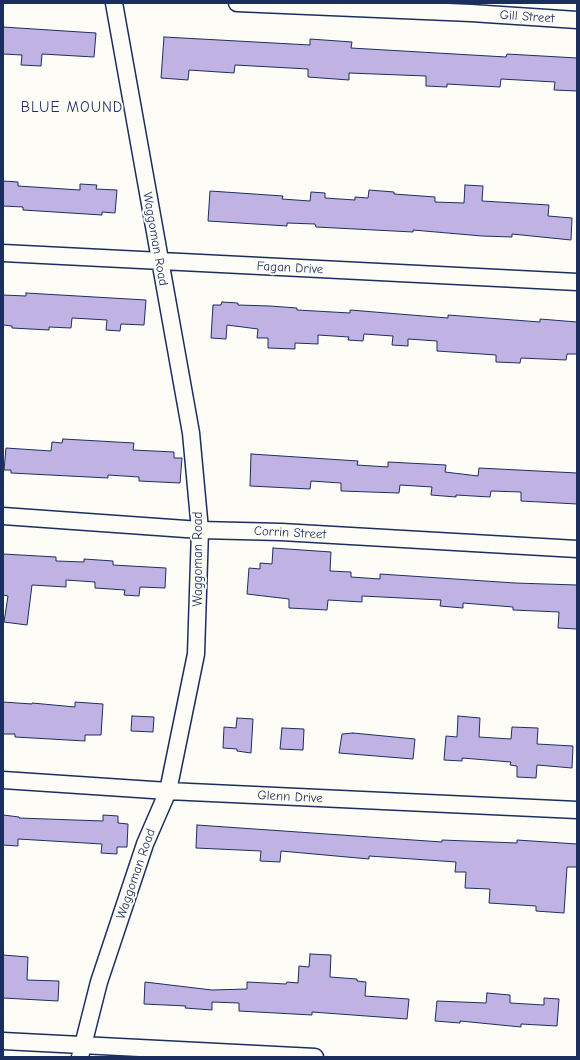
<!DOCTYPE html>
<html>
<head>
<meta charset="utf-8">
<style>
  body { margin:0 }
  #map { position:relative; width:580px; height:1060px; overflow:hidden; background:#fdfcf7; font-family:"Comic Neue",sans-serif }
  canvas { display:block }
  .frame { position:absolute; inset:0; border:4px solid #1b2f5e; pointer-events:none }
</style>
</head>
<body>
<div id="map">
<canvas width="580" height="1060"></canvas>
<div class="frame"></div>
</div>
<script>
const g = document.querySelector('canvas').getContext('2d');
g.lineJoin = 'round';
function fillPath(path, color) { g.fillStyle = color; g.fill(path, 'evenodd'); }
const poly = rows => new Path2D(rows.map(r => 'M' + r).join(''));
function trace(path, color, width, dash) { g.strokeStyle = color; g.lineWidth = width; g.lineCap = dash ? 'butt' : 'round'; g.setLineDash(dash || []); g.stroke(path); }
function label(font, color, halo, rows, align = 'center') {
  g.font = font + ' "Comic Neue",sans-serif'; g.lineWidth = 4; g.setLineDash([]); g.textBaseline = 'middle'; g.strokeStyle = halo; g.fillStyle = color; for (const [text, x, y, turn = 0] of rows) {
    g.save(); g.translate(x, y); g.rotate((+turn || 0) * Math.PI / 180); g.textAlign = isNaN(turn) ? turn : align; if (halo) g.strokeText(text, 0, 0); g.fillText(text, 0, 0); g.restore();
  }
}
const building = poly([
  [3,27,96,33,94,57,42,54,41,66,21,65,22,55,3,54,3,27],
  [164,37,310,45,310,39,352,42,351,48,506,57,507,54,577,58,577,91,554,90,555,82,501,79,500,87,447,84,447,87,426,86,426,76,349,73,349,80,308,77,308,69,235,65,234,73,189,70,188,80,161,78,164,37],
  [3,181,18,182,18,186,80,190,80,184,97,185,96,189,117,190,115,213,102,212,102,215,23,210,23,207,3,206,3,181],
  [465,185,483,186,482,201,549,205,548,216,572,218,571,240,512,234,512,237,482,236,413,230,413,232,316,227,315,224,287,223,287,226,208,221,210,191,283,196,282,199,310,201,311,192,325,193,325,198,355,200,355,197,368,198,369,190,394,192,394,194,435,197,435,202,464,203,465,185],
  [26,293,146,300,144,325,121,324,120,331,106,330,107,320,72,318,71,328,49,327,49,330,12,328,12,326,3,325,3,295,26,296,26,293],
  [222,302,238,303,238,305,270,306,297,308,297,310,350,313,350,310,448,318,448,315,540,322,540,319,577,322,577,354,567,354,566,360,521,358,520,363,496,362,496,355,437,351,437,341,408,339,408,346,392,345,393,336,364,334,363,341,348,340,349,337,318,335,318,344,295,343,295,349,268,348,268,338,257,338,258,329,227,325,226,339,211,338,213,305,221,305,222,302],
  [63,439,134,443,133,450,174,452,174,458,182,458,180,483,139,481,139,477,108,475,108,478,11,473,11,470,4,470,6,448,51,451,52,442,62,443,63,439],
  [251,454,358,461,357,465,388,467,388,462,446,465,445,472,478,476,479,468,577,473,577,504,521,501,521,492,491,491,490,497,456,495,456,497,431,495,432,487,400,485,399,493,341,491,341,483,311,481,310,489,250,486,251,454],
  [273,548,331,552,330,571,351,572,351,577,380,579,380,574,515,583,577,585,577,629,558,628,559,612,513,610,513,607,463,603,463,608,440,606,441,600,362,596,362,602,328,600,327,610,289,608,289,599,247,594,249,568,260,569,260,563,272,564,273,548],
  [3,554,56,557,56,561,84,562,84,559,113,561,113,565,166,568,165,588,140,587,139,596,124,595,125,590,95,588,95,582,66,580,66,587,32,585,27,625,4,622,8,596,3,595,3,554],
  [3,702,32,704,32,703,75,707,75,702,103,704,101,735,85,735,85,741,15,737,15,734,3,734,3,702],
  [132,716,154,717,153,732,131,731,132,716],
  [458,716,480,718,479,737,511,739,512,727,538,728,537,744,573,746,572,768,537,765,536,778,517,777,517,766,510,765,511,762,462,758,462,761,444,760,446,736,457,737,458,716],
  [237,718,253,719,251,753,237,751,237,749,223,748,224,727,236,728,237,718],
  [282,728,304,729,303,750,280,749,282,728],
  [353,733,415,739,413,759,339,753,342,734,353,733],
  [3,815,19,817,19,818,103,821,103,815,118,816,118,823,128,824,127,847,117,847,117,854,101,853,102,844,18,839,18,846,3,845,3,815],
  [197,825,442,842,442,840,517,843,517,840,577,844,577,867,567,867,564,913,536,911,536,906,489,903,490,889,465,888,466,872,455,872,456,862,369,856,369,859,281,851,280,862,260,861,261,851,196,848,197,825],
  [310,954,331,955,330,977,357,979,357,981,366,982,365,996,409,999,407,1019,312,1012,312,1015,239,1011,239,1003,212,1002,212,1010,185,1008,186,1006,144,1004,145,982,212,990,247,989,247,982,286,984,287,982,298,983,299,966,309,967,310,954],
  [3,955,28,957,27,980,59,981,58,1001,3,998,3,955],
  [487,993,510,995,510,1003,544,1005,544,998,559,999,557,1026,521,1024,521,1027,460,1021,460,1023,435,1021,437,1001,486,1003,487,993]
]);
const street = poly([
  [237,3,471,13,577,20],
  [3,253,577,282],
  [3,516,200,530,281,532,577,549],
  [3,780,168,791,577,810],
  [3,1041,315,1057],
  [80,1057,99,982,145,844,168,791,196,654,200,530,191,433,114,3]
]);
const streetNames = [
  ["Gill Street",527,17,4],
  ["Waggoman Road",155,239,80],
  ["Fagan Drive",290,268,3],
  ["Corrin Street",290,533,3],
  ["Waggoman Road",198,559,-90],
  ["Glenn Drive",290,797,3],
  ["Waggoman Road",136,874,-71]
];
const quarterNames = [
  ["BLUE MOUND",72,108]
];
fillPath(building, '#c0b2e3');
trace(building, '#1b2f5e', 1);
trace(street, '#1b2f5e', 19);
trace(street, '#fdfcf7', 16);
label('13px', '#1b2f5e', '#fdfcf7', streetNames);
g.letterSpacing = '1px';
label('15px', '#1b2f5e', '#fdfcf7', quarterNames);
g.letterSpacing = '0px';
</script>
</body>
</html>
